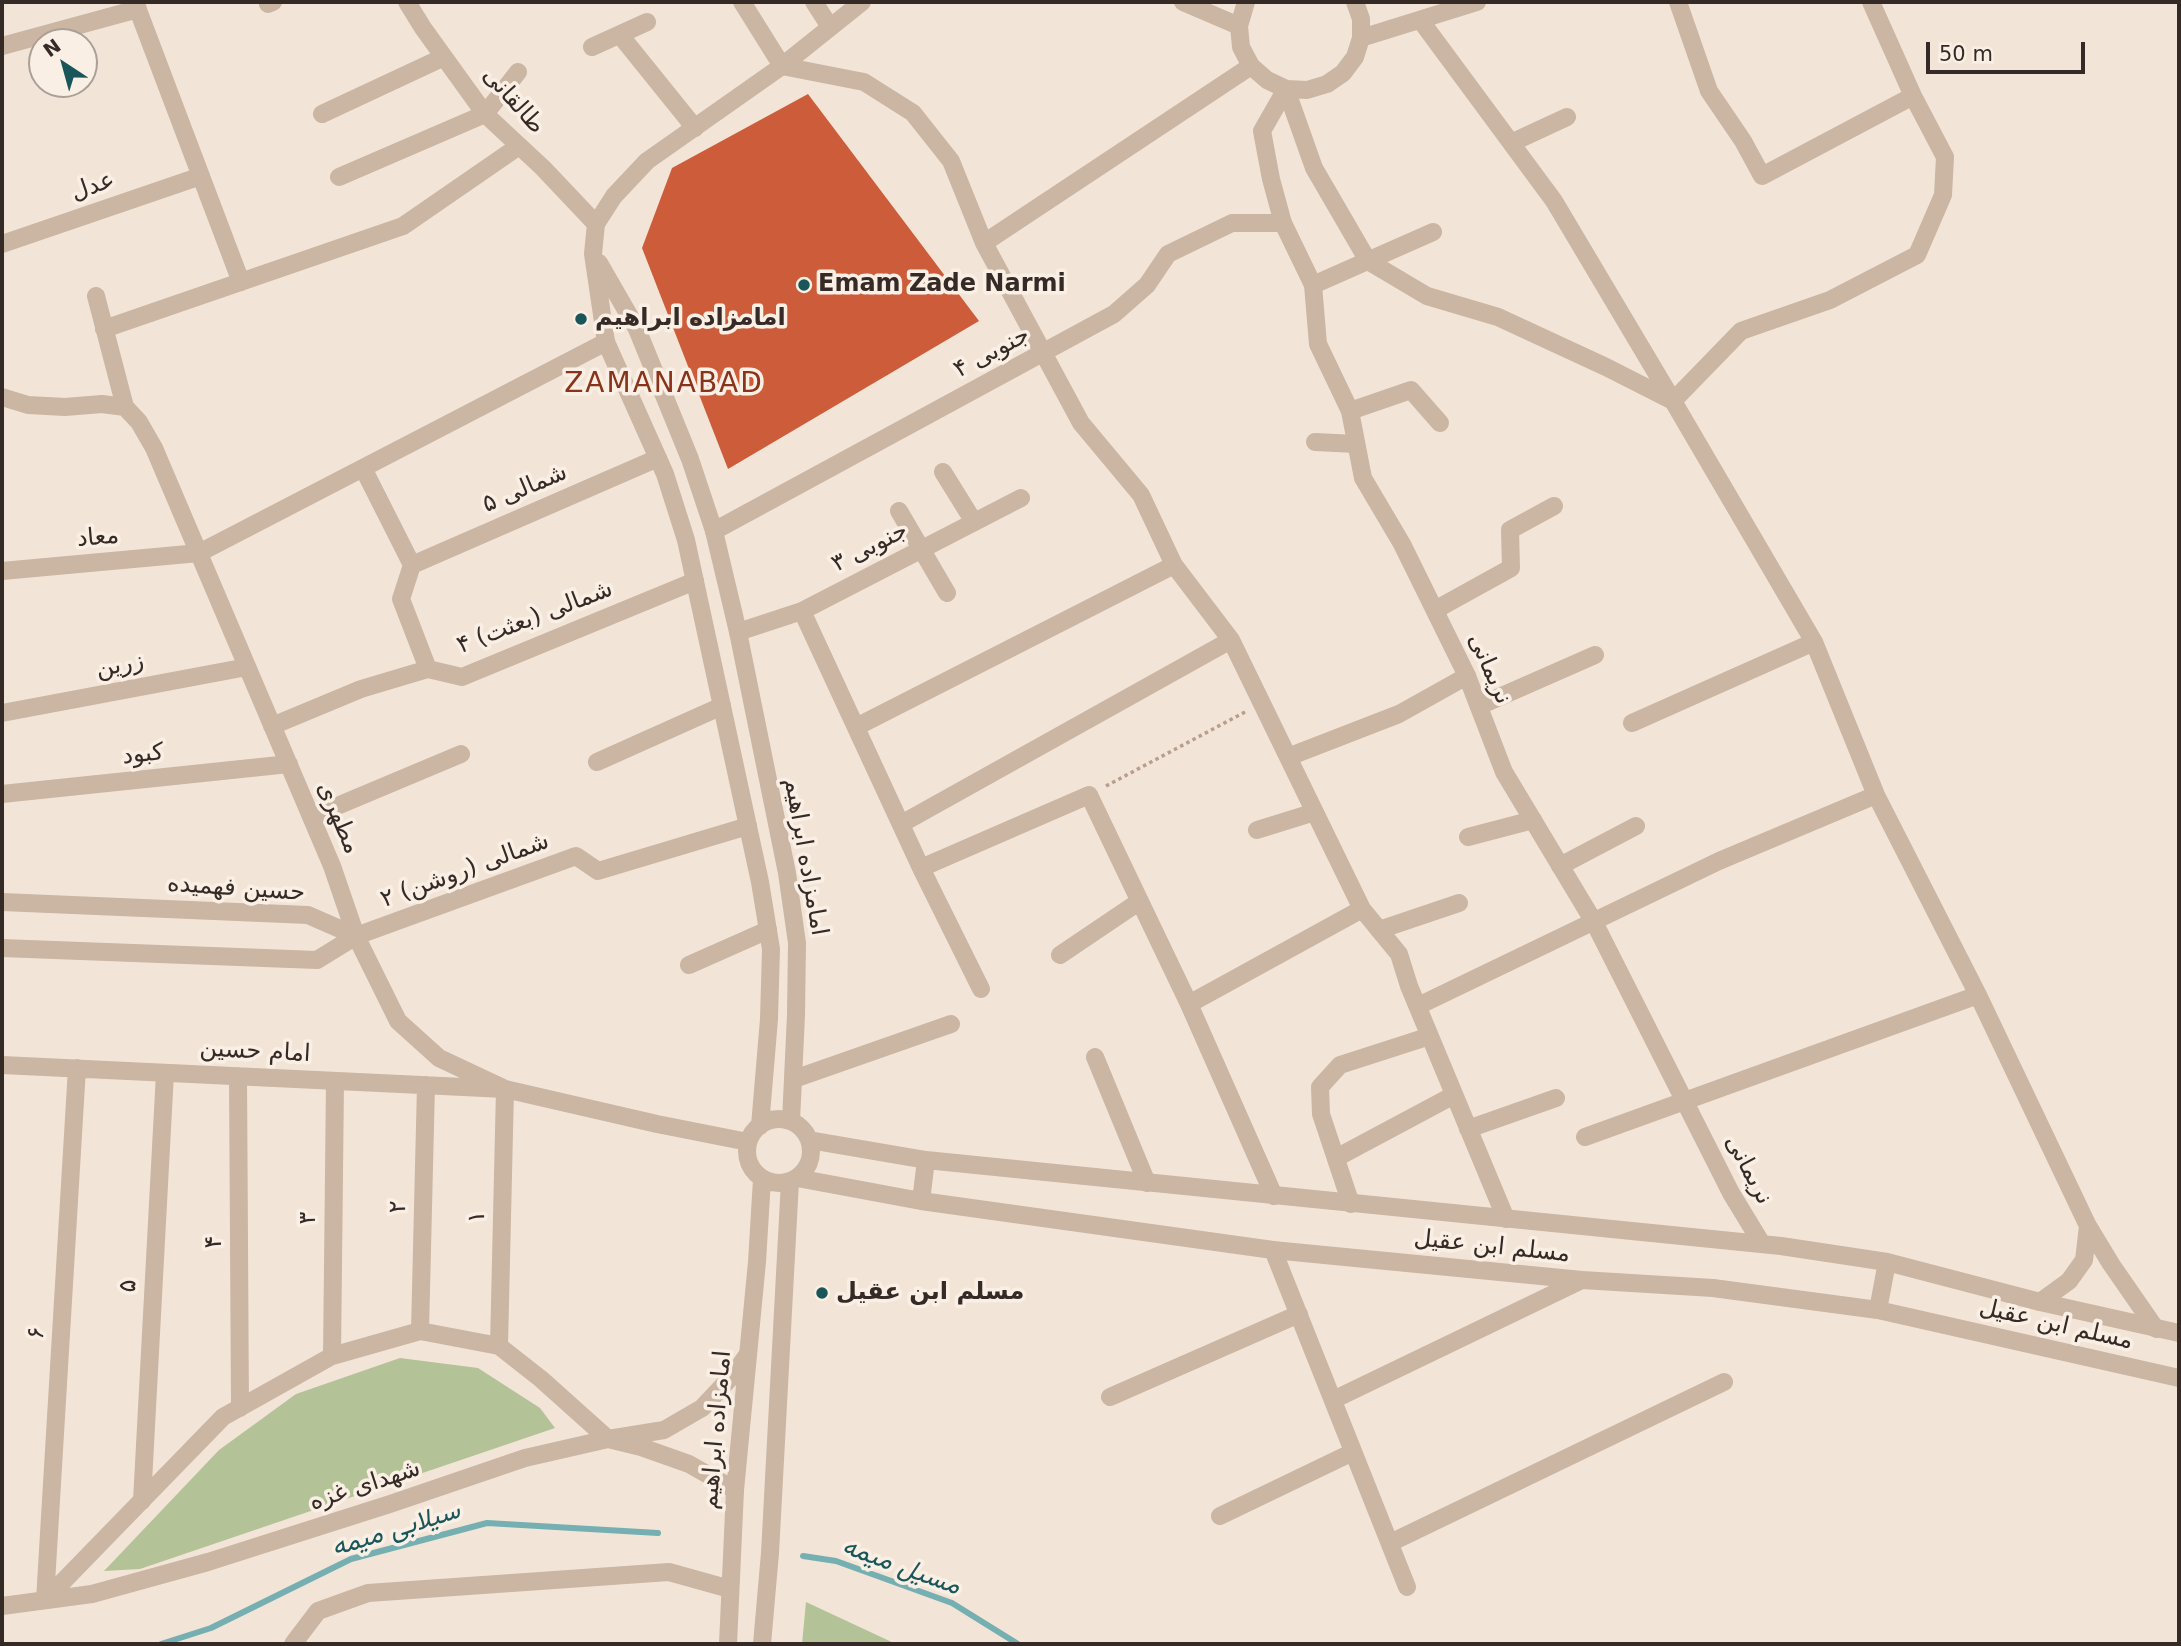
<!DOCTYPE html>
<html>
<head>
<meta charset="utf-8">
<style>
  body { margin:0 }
  #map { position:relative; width:2181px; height:1646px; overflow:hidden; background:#f2e5d7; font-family:"DejaVu Sans",sans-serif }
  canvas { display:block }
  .frame { position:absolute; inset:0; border:4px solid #352a25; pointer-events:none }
  .north { position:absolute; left:28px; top:28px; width:70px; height:70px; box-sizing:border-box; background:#faefe4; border:2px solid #aba098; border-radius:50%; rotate:324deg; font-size:19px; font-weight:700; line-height:28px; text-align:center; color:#352a25 }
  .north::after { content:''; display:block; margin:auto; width:24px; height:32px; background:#195659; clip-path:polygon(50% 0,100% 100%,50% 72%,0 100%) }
  .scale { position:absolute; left:1926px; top:42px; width:159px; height:32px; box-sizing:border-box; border:4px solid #352a25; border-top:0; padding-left:9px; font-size:21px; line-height:24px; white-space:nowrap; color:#352a25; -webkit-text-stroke:5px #faefe4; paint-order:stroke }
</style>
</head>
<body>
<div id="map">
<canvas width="2181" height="1646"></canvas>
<div class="frame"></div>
<div class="north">N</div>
<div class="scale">50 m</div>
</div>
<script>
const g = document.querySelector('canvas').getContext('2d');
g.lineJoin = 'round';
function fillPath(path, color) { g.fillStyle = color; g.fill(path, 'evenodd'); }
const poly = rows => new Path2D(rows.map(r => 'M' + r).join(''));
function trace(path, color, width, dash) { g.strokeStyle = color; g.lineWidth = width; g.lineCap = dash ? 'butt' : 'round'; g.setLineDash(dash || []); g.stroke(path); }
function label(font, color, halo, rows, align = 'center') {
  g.font = font + ' "DejaVu Sans",Vazirmatn,sans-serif'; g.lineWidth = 7; g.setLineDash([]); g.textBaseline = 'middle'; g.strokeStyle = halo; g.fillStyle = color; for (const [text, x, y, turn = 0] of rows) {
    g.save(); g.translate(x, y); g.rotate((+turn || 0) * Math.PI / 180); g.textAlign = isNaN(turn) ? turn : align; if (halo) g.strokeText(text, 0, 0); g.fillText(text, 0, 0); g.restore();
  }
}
const green = poly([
  [400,1358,478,1368,540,1408,555,1428,140,1569,104,1571,219,1450,296,1394],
  [806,1602,896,1644,802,1644]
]);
const stream = poly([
  [803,1556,836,1561,952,1603,1018,1644],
  [161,1644,211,1628,351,1559,487,1523,658,1533]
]);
const building = poly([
  [808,94,979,321,728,469,642,248,672,168]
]);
const path = poly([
  [1106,786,1245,712]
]);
const minor = poly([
  [135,2,241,282],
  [407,2,423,28,485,114,543,168,596,224],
  [814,2,830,27],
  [1678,2,1709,91,1743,141,1762,176,1913,96],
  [268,4,273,2],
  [1421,21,1554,201,1673,401,1741,331,1830,300,1917,255,1943,195,1945,157,1913,96,1871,2],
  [620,35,695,128],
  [1361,38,1477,2],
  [2,46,138,9],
  [592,47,647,22],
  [782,66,864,82,913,113,951,161,984,243,1081,423,1141,495,1174,565,1231,640,1362,909],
  [1286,89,1314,168,1368,261,1427,296,1498,317,1606,367,1673,401,1814,642,1876,795,1978,995,2088,1226,2111,1264,2156,1329],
  [322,114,444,57],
  [1511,143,1567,117],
  [339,177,485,114,518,72],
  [984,243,1251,66],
  [2,244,201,176],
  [1313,285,1433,232],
  [96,296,125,407],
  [104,329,403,226,519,146],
  [2,397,28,405,65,407,102,404,125,407,139,422,154,448,332,866,356,936,398,1021,439,1058,505,1089,657,1124,748,1142],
  [1350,411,1411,390,1440,423],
  [1315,442,1356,444],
  [363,468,412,565,401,599,428,669],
  [943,472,974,522],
  [899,511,947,593],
  [714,531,1114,314,1147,285,1168,254,1232,223,1283,223],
  [412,565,658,458],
  [2,571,199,553,606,342],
  [1435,610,1511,568,1510,530,1554,506],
  [802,611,921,868,981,989],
  [738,632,802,611,1021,498],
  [1479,706,1595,655],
  [2,713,247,667],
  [1632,723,1814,642],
  [272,726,361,689,428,669,462,677,695,581],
  [856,727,1174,565],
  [1288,757,1399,714,1467,676],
  [597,762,722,706],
  [2,794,289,764],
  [311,817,461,754],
  [901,824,1231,640],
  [1257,830,1315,812],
  [1468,837,1533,820],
  [1560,866,1636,826],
  [921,868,1089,795,1189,1004,1274,1196],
  [2,902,308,915,356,936],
  [1379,930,1459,903],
  [2,948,317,960,356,936,576,856,598,871,748,826],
  [1060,955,1140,901],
  [689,965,768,930],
  [1189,1004,1362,909,1399,954,1409,986,1506,1219],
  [1418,1006,1719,861,1876,795],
  [1095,1057,1147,1183],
  [2,1065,505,1089,499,1346],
  [238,1076,240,1408],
  [794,1079,951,1024],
  [1468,1129,1556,1098],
  [1585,1137,1978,995],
  [1336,1158,1454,1095],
  [1351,1204,1321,1114,1320,1087,1340,1065,1430,1036],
  [1273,1250,1407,1587],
  [2040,1302,2069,1281,2084,1260,2088,1226],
  [420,1331,426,1085],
  [332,1356,335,1081],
  [1110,1397,1299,1314],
  [1333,1400,1582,1280],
  [142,1501,165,1073],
  [1220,1516,1353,1452],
  [1390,1543,1724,1382],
  [45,1600,223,1417,332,1356,420,1331,499,1346,541,1379,608,1439,641,1447,689,1464,735,1490],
  [45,1600,77,1068],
  [2,1606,92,1594,208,1562,390,1504,525,1458,608,1439,664,1430,702,1408,734,1374,748,1354],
  [293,1644,318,1611,368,1593,669,1572,730,1589]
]);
const tertiary = poly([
  [742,2,782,66],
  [1183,2,1239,26],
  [1246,2,1239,26,1241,47,1251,66,1267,80,1286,89,1307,90,1327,84,1343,73,1355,57,1361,38,1361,19,1355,2],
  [1286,89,1262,131,1271,179,1283,223,1313,285,1318,344,1350,411,1363,478,1402,544,1467,676,1504,772,1594,922,1731,1193,1762,1244],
  [599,263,637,329,690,459,714,531,738,632,787,873,797,943,796,1015,791,1121],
  '747 1151a32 32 0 1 1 64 0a32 32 0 1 1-64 0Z',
  [760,1126,769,1019,771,949,760,882,686,540,665,474,606,342,593,254,596,224,614,196,647,161,782,66,862,2],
  [809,1140,926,1160,1781,1246,1887,1262,2040,1302,2179,1333],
  [797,1178,921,1201,1273,1250,1582,1280,1713,1288,1878,1310,2179,1378],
  [921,1201,926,1160],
  [1878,1310,1887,1262],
  [728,1644,735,1490,757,1262,762,1179],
  [762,1644,770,1553,790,1181]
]);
const markers = [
  [804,285,7,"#195659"],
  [581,319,7,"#195659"],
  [822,1293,7,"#195659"]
];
const streetNames = [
  ["طالقانی",513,101,48],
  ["عدل",93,187,-19],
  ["۴ جنوبی",992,353,-28],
  ["۵ شمالی",525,489,-23],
  ["معاد",98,538,-5],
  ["۳ جنوبی",870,548,-27],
  ["۴ شمالی (بعثت)",535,618,-21],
  ["زرین",120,666,-11],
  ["نریمانی",1489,669,66],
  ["کبود",143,755,-6],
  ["مطهری",338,818,67],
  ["امامزاده ابراهیم",805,857,80],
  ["۲ شمالی (روشن)",465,871,-20],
  ["حسین فهمیده",236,889,4],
  ["امام حسین",255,1052,3],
  ["نریمانی",1748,1170,62],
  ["۲",399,1207,-89],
  ["۱",478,1217,-89],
  ["۳",309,1218,-90],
  ["۴",215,1242,-90],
  ["مسلم ابن عقیل",1492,1247,6],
  ["۵",129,1286,-87],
  ["مسلم ابن عقیل",2056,1325,13],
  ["۶",37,1333,-87],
  ["امامزاده ابراهیم",717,1430,-85],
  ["شهدای غزه",365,1486,-18]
];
const poiNames = [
  ["Emam Zade Narmi",818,285],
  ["امامزاده ابراهیم",595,319],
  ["مسلم ابن عقیل",836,1293]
];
const waterNames = [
  ["سیلابی میمه",396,1530,-17],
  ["مسیل میمه",901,1567,20]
];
const quarterNames = [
  ["ZAMANABAD",664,385]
];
fillPath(green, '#b4c297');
trace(stream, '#75afb1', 6);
fillPath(building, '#cd5c3b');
trace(path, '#b79e8d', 3.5, [3.5, 3.5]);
trace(minor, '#cbb5a3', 18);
trace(tertiary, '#cbb5a3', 18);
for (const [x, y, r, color] of markers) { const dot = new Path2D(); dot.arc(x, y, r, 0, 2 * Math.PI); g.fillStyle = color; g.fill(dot); trace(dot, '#faefe4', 2.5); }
label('24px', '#352a25', '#faefe4', streetNames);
label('bold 24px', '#352a25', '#faefe4', poiNames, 'left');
label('italic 26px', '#195659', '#faefe4', waterNames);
g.letterSpacing = '2px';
label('28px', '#89331a', '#faefe4', quarterNames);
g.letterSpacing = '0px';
</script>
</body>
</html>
